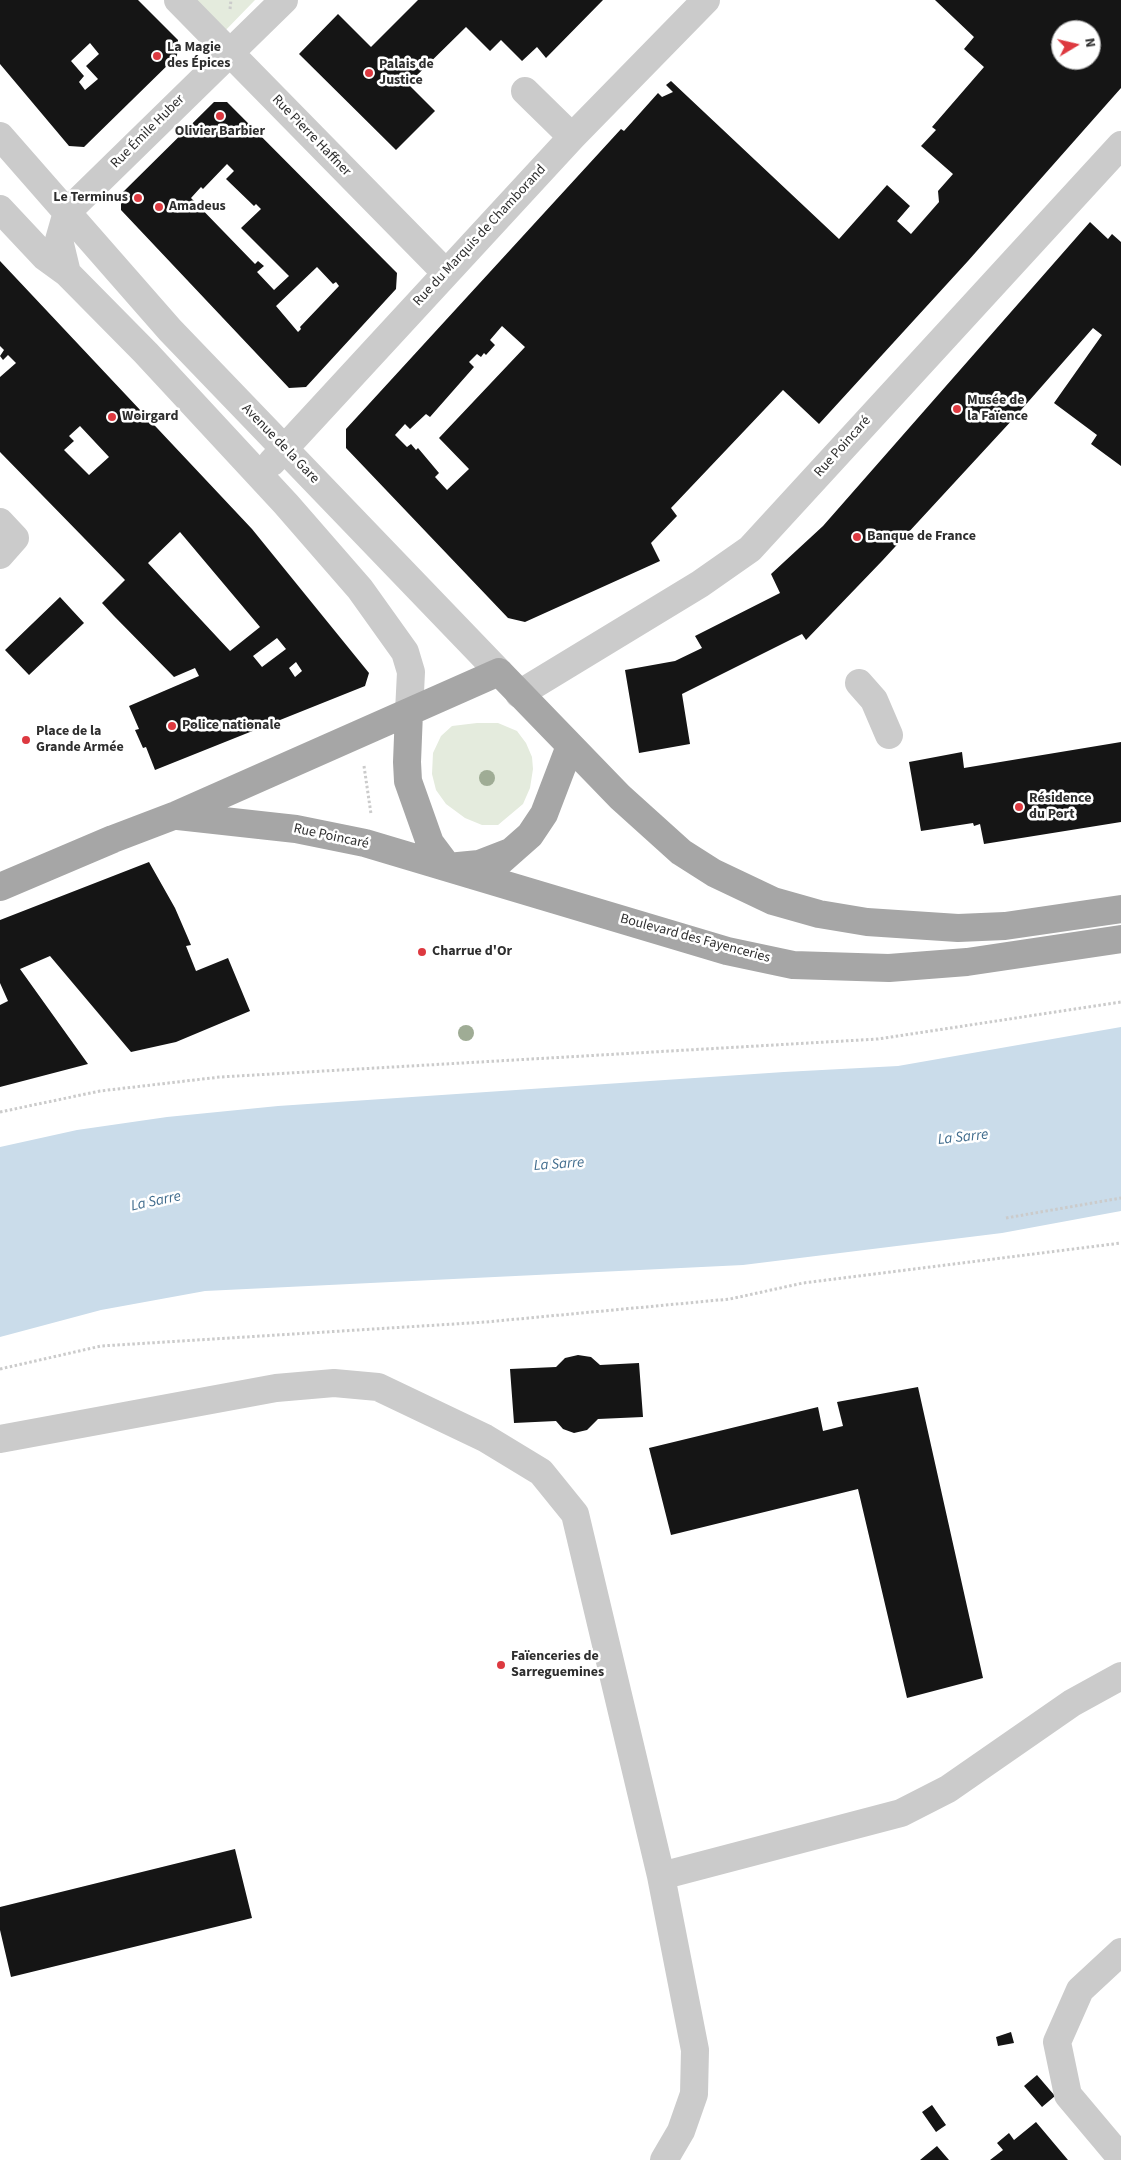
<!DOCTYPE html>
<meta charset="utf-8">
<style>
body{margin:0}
#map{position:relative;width:1121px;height:2160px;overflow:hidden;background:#fff;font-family:"Source Sans 3",sans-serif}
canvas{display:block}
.north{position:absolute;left:1051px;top:20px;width:50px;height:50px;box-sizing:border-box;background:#fff;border:1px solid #ababab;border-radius:50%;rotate:81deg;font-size:14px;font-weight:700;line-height:20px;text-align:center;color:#2e2e2e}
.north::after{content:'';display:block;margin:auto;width:18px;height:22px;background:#dd3940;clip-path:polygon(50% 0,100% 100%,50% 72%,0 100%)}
</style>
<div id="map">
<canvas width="1121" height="2160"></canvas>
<div class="north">N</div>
</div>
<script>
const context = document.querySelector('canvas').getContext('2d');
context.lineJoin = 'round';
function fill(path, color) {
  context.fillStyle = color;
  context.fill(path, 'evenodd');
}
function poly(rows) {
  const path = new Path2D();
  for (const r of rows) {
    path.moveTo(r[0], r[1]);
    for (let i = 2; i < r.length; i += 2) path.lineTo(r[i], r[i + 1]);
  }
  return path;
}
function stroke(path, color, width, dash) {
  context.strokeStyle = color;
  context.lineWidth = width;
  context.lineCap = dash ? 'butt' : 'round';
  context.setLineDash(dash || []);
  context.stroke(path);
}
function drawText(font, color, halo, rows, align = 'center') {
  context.font = font + ' "Source Sans 3",sans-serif';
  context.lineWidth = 5;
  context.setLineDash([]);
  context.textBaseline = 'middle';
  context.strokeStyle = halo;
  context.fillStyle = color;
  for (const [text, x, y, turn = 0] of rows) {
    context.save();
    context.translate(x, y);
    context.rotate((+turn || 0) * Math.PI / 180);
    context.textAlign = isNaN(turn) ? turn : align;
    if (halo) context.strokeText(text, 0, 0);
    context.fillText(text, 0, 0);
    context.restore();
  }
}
fill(poly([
 [189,0,255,0,220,36],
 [477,723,498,723,517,731,526,743,532,757,533,769,530,788,523,804,498,825,482,825,465,818,446,804,436,790,432,774,433,753,441,736,452,726]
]), '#e4ebdd');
fill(poly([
 [1121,1027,1121,1211,1002,1233,743,1265,205,1291,101,1310,0,1337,0,1147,77,1130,167,1117,278,1106,784,1072,898,1066]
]), '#cadcea');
fill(poly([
 [0,0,138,0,178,40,177,56,84,147,69,146,0,64],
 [90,43,99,54,86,66,98,79,85,90,79,82,84,76,71,61],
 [418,0,603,0,546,58,537,47,522,61,501,40,490,51,466,27,408,84,435,111,396,150,299,54,338,14,371,47],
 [935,0,1121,0,1121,88,968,261,819,424,783,390,671,508,677,516,651,543,660,561,525,622,508,618,346,448,346,429,621,129,624,131,658,93,662,97,673,92,666,85,671,81,839,239,887,185,910,206,897,221,911,234,939,202,938,191,953,174,921,146,936,130,932,127,984,67,964,49,974,37],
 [1061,30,1091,30,1091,60,1061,60],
 [502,326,525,347,439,438,469,469,447,490,435,477,439,473,418,448,416,450,411,444,407,447,395,435,405,424,410,429,426,414,430,417,474,367,469,362,477,354,481,357,484,353,486,355,495,345,490,340],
 [214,102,227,102,397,273,396,289,306,387,289,388,121,210,121,194],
 [227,164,234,171,226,179,254,206,256,204,261,209,241,228,289,276,274,290,257,272,264,266,258,261,255,264,191,198,201,187,203,189],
 [317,267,333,284,336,282,339,286,300,327,301,329,298,332,276,306],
 [1090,222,1108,239,1112,234,1121,242,1121,466,1091,444,1097,435,1054,403,1102,335,1093,328,1014,418,882,561,806,640,802,634,682,694,690,744,639,753,625,670,675,661,702,648,695,636,780,593,771,574,823,526],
 [0,261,252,529,369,673,365,686,155,770,146,747,143,748,135,730,139,729,129,706,199,676,195,668,174,677,114,616,102,603,125,580,0,452,0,377,16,363,8,355,3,360,0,356,4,350,0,346],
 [80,426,109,457,89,475,64,450,74,441,69,436],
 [180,532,260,627,230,651,148,563],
 [277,638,286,649,262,667,253,656],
 [296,662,302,671,295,677,289,668],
 [60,597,84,623,29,675,5,650],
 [1121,742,1121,822,984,844,980,824,974,826,973,823,921,831,909,762,962,752,964,768],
 [149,862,175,908,191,945,186,946,196,971,228,958,250,1011,176,1042,131,1052,50,956,20,969,88,1064,0,1087,0,1005,8,1001,0,983,0,920],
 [578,1355,591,1357,600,1365,639,1363,643,1417,598,1419,587,1430,574,1433,563,1429,556,1421,514,1423,510,1369,556,1367,565,1358],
 [918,1387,983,1678,907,1698,858,1489,671,1535,649,1448,818,1407,823,1431,843,1426,837,1402],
 [235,1849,252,1918,11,1977,0,1930,0,1907],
 [1011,2032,1014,2043,998,2046,996,2037],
 [1037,2075,1055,2096,1042,2107,1024,2086],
 [932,2105,946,2125,936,2132,922,2112],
 [1036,2122,1068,2160,990,2160,1003,2150,997,2143,1009,2133,1014,2140],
 [937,2146,949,2160,920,2160,926,2155]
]), '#151515');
stroke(poly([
 [230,9,231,0],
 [364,766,371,814],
 [0,1112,100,1091,220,1077,878,1039,1121,1002],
 [1006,1218,1121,1198],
 [0,1369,101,1346,486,1322,730,1299,803,1283,1121,1243]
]), '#cbcbcb', 3, [2.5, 2.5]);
stroke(poly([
 [178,0,445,272],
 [525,91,572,137],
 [0,136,170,330,499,672],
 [0,209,45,257,67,273,146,353,286,504,360,589,405,652,411,672,409,712],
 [67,273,59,240,67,212,284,0],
 [272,462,572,137,706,0],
 [0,522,15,538,0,555],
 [859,683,874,700,889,735],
 [519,694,700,584,750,549,1121,145],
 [0,1439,276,1388,334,1383,378,1387,485,1438,541,1472,575,1514,661,1876,695,2050,694,2094,681,2131,664,2160],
 [661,1876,901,1813,948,1789,1072,1703,1121,1676],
 [1121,1952,1080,1990,1057,2042,1068,2095,1121,2158]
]), '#cbcbcb', 28);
stroke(poly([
 [409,712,407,762,408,781,430,843,448,867,479,864,510,852],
 [178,816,296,829,365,843,727,951,793,965,889,968,967,962,1121,939],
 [496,865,530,835,544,814,570,746],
 [0,887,113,839,176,815,499,672,620,797,681,852,714,873,773,901,819,914,867,922,958,928,1005,926,1121,909]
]), '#a6a6a6', 28);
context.fillStyle = '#9fac95';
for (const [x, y] of [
 [487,778],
 [466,1033]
]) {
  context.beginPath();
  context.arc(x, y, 8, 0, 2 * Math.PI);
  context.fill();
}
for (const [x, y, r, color] of [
 [157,56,5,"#dd3940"],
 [369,73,5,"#dd3940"],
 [220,116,5,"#dd3940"],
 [138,198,5,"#dd3940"],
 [159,207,5,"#dd3940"],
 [957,409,5,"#dd3940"],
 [112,417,5,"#dd3940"],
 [857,537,5,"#dd3940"],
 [172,726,5,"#dd3940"],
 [26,740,5,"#dd3940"],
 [1019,807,5,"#dd3940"],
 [422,952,5,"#dd3940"],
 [501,1665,5,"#dd3940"]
]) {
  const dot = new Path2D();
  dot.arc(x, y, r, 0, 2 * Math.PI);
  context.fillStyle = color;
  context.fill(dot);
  stroke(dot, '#fff', 2);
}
drawText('bold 14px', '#2e2e2e', '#fff', [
 ["La Magie",167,48],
 ["des Épices",167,64],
 ["Palais de",379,65],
 ["Justice",379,81],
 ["Olivier Barbier",220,132,"center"],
 ["Le Terminus",128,198,"right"],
 ["Amadeus",169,207],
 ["Musée de",967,401],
 ["la Faïence",967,417],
 ["Woirgard",122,417],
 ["Banque de France",867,537],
 ["Police nationale",182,726],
 ["Place de la",36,732],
 ["Grande Armée",36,748],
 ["Résidence",1029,799],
 ["du Port",1029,815],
 ["Charrue d'Or",432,952],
 ["Faïenceries de",511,1657],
 ["Sarreguemines",511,1673]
], 'left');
drawText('14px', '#2e2e2e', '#fff', [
 ["Rue Émile Huber",148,132,-45],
 ["Rue Pierre Haffner",311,136,46],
 ["Rue du Marquis de Chamborand",480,236,-47],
 ["Avenue de la Gare",280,444,46],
 ["Rue Poincaré",843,447,-48],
 ["Rue Poincaré",331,837,12],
 ["Boulevard des Fayenceries",695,939,15]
]);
drawText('italic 15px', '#406c8d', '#fff', [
 ["La Sarre",963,1138,-6],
 ["La Sarre",559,1165,-4],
 ["La Sarre",156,1202,-12]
]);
</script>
